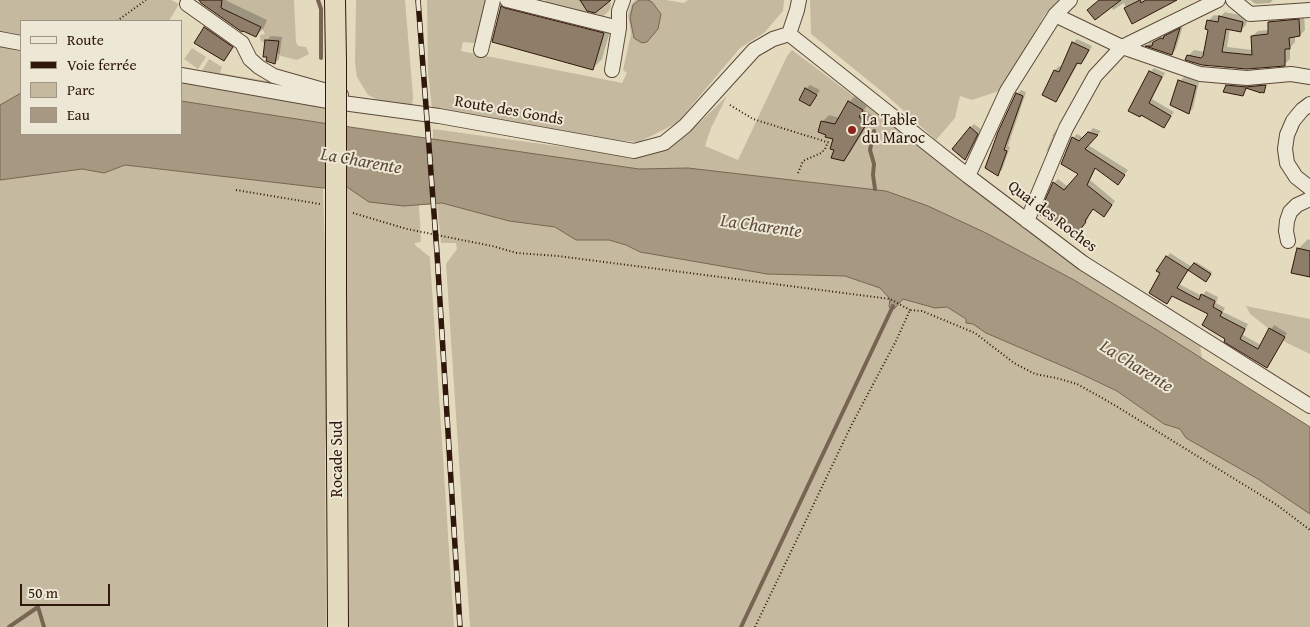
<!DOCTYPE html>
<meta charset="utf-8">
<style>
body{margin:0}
#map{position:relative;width:1310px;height:627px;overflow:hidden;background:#e4dbbe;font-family:"Gentium Book Plus",serif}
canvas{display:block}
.legend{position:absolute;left:20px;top:20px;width:162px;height:115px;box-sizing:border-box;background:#ede8d5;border:1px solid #a19484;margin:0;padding:6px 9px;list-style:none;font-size:15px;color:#30170b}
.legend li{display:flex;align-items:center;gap:10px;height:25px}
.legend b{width:25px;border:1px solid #a19484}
.scale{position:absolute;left:20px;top:584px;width:90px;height:22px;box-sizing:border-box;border:2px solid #30170b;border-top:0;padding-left:6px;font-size:15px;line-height:18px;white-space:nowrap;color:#30170b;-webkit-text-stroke:4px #ede8d5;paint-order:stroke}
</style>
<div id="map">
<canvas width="1310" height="627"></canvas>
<ul class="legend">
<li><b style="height:6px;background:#ede8d5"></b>Route</li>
<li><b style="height:6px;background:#30170b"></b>Voie ferrée</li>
<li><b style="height:14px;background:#c5baa0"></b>Parc</li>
<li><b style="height:14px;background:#a79881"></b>Eau</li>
</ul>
<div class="scale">50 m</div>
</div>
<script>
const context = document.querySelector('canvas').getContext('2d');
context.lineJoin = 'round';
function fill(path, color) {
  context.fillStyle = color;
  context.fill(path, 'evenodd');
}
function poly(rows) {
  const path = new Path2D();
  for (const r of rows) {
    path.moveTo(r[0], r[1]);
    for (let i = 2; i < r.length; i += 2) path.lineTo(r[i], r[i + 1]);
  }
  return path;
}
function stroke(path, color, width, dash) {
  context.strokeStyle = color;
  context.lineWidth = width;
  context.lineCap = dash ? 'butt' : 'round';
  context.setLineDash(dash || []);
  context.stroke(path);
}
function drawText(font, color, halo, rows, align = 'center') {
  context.font = font + ' "Gentium Book Plus",serif';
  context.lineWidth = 4;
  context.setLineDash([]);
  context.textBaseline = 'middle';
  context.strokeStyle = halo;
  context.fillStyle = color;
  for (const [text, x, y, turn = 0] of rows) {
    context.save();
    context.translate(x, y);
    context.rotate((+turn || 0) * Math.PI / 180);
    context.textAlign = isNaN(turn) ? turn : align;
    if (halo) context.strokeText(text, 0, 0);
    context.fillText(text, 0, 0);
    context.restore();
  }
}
fill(poly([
 [0,0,171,0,179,4,169,21,21,21,21,93,0,105],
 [222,0,294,0,296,42,298,46,306,47,309,54,297,60,281,56,260,40,260,35,265,34,261,27,221,8],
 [356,0,405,0,413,97,412,106,386,104,368,95,357,77,355,63],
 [427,0,490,0,478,40,474,43,463,42,461,51,622,83,627,73,623,70,631,34,628,14,632,3,635,0,666,0,684,3,688,0,784,0,783,11,764,33,740,48,677,123,639,142,610,140,432,109,428,72],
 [545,0,610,0,611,6,609,11,601,18,548,5],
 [810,0,1059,0,1045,14,1002,90,972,100,960,96,955,118,936,140,885,94,811,34],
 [192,48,206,57,198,69,184,59],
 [792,50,960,176,990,202,1200,345,1202,359,1074,280,986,233,928,206,886,191,688,168,639,169,433,140,433,129,615,154,669,146,699,123,727,96,711,128,705,146,738,160,787,56],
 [209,59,222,67,220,73,273,82,272,85,201,72],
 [181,75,328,101,329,124,181,101],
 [125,165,323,188,329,373,325,449,326,627,0,627,0,180,82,169,104,173],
 [346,187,404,206,419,205,421,242,415,243,415,245,430,257,454,627,349,627],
 [442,203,509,221,555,227,576,240,609,240,626,245,640,252,767,274,845,276,880,288,890,299,889,307,894,309,903,299,935,308,947,307,986,333,1079,373,1117,391,1164,424,1180,429,1186,438,1258,479,1310,514,1310,627,470,627,446,264,457,249,456,243,441,243,437,204],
 [1246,306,1310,319,1310,354,1287,343,1250,314]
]), '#c5baa0');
const water = poly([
 [639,0,648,0,652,2,661,14,658,29,647,42,642,43,634,38,630,18,633,5,639,0],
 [21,93,21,134,181,134,181,101,329,124,639,169,688,168,886,191,928,206,986,233,1074,280,1157,330,1310,427,1310,514,1258,479,1186,438,1180,429,1164,424,1117,391,1079,373,986,333,973,324,966,323,966,319,947,307,935,308,903,299,894,309,889,307,890,299,880,288,845,276,767,274,640,252,626,245,609,240,576,240,555,227,509,221,442,203,404,206,369,202,347,187,323,188,125,165,104,173,82,169,0,180,0,105,21,93]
]);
fill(water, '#a79881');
stroke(water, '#776452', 1);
fill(poly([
 [201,0,227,0,227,1,267,20,263,29,256,36],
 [508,0,612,24,602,59,593,68,502,6],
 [1100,0,1174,0,1133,22,1124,3,1113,10,1111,6],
 [1250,0,1273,0,1270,3,1256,4],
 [1225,12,1248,17,1246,25,1241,30,1230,28,1227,47,1253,50,1252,36,1258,31,1269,30,1269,22,1274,17,1304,15,1305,30,1300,35,1295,36,1295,42,1290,48,1290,59,1284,65,1247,68,1188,56,1194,50,1205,52,1209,29,1207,28,1209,20,1214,15,1221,16],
 [212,21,239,40,224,59,196,42,205,28],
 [1183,26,1176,49,1172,54,1147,45,1150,42,1154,42,1159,38],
 [271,36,282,37,279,59,275,63,267,40],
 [1077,39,1092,46,1085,59,1081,63,1079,62,1060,96,1056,100,1044,95,1055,70,1059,66,1062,67,1073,43],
 [1154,68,1165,73,1152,99,1174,112,1167,122,1142,114,1150,72],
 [1184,77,1199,82,1193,108,1189,113,1180,81],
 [1231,82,1266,82,1263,91,1248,87,1243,94,1227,86],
 [810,85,820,90,810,105,806,89],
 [1021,90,1026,92,1008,146,1010,147,1002,170,997,174,1017,94],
 [856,95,869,103,864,110,873,116,850,153,843,160,836,149,834,139,822,122,829,115,840,118,849,102],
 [974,124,981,129,969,154,965,158,970,128],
 [1057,128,1049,149,1046,152,1053,136,1052,136],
 [1093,128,1101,131,1088,145,1128,170,1118,183,1096,168,1090,180,1115,201,1108,211,1093,208,1087,216,1089,218,1076,233,1051,217,1041,214,1054,183,1058,179,1068,187,1080,174,1073,138,1077,134,1084,138],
 [1308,239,1310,240,1310,276,1293,272,1299,248],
 [1170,253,1192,267,1196,262,1212,272,1206,280,1189,269,1179,284,1202,296,1206,291,1218,297,1216,303,1225,308,1223,312,1248,324,1243,335,1261,345,1274,325,1287,333,1267,367,1227,339,1210,314,1173,295,1167,303,1162,273,1167,257]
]), '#0003');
stroke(poly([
 [318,0,321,9,321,58],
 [874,131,870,150,874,164,873,175,875,189],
 [9,627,38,607,44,627],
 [741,627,893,306]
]), '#776452', 4);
const building = poly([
 [199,0,222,0,221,8,261,27,256,37,243,31,242,32,201,3,199,0],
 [580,0,611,0,595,13,587,11,580,0],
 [1099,0,1121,0,1095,20,1087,10,1099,0],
 [1140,0,1141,3,1146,0,1177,0,1132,24,1124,8,1140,0],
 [501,6,505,8,604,33,593,70,492,42,501,6],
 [1219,16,1243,22,1241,32,1226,29,1222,52,1252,55,1251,36,1268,34,1268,22,1299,19,1300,36,1289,38,1290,49,1285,49,1285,66,1247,69,1202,65,1185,60,1187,55,1201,58,1203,56,1208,30,1205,29,1207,20,1218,22,1219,16],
 [204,27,233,47,224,61,194,43,204,27],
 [1180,28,1172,55,1145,46,1152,46,1153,42,1161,38,1163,39,1164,36,1180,28],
 [265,40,279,41,275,64,266,61,267,57,263,57,265,40],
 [1072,42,1089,50,1081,64,1077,63,1056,102,1042,95,1054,70,1059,72,1072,42],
 [1149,71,1162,77,1149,103,1171,116,1164,128,1141,115,1140,117,1128,111,1149,71],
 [1178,80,1196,86,1189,114,1170,105,1178,80],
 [1226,85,1246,87,1266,85,1264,93,1261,92,1261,93,1246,88,1243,96,1223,92,1226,85],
 [805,88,817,95,810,106,799,100,805,88],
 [1016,93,1023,96,1004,150,1007,151,998,176,985,168,998,132,1016,93],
 [848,101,863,110,859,117,867,123,844,161,831,158,834,150,830,149,833,139,825,137,826,135,818,132,821,121,835,124,848,101],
 [970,127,978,134,965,160,952,149,970,127],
 [1088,132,1098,135,1085,149,1125,175,1118,185,1095,168,1087,185,1112,205,1104,217,1093,209,1085,221,1086,222,1073,239,1051,218,1049,221,1039,214,1053,182,1064,190,1078,174,1061,164,1072,137,1079,141,1088,132],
 [1297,248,1310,251,1310,277,1291,273,1297,248],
 [1166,256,1188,270,1177,288,1199,300,1201,294,1215,301,1213,307,1222,312,1220,316,1245,329,1240,339,1258,349,1269,328,1285,337,1267,368,1224,342,1225,339,1202,325,1208,314,1172,296,1167,304,1149,293,1160,273,1156,271,1166,256],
 [1194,263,1211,274,1206,282,1188,270,1194,263]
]);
fill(building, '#8e7d68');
stroke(building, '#30170b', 1);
const minor = poly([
 [507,0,619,28],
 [1233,0,1250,14,1310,10],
 [187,4,242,43,250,59,259,67,274,76,341,95],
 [1055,15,1122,47,1200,74,1247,78,1291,74,1310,77],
 [789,34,968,176,1083,263,1310,406],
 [789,34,797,10,799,0],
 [0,39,21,43],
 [481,50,493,0],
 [612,70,619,28,619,11,623,0],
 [181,75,328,101,439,116,634,151,664,143,685,126,754,50,773,39,789,34],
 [1310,104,1302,110,1293,121,1287,135,1285,149,1287,163,1296,177,1310,188],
 [968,176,1007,91,1055,15,1070,0],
 [1027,221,1066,128,1095,76,1122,47,1218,0],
 [1288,241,1286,231,1287,221,1290,212,1297,205,1310,199]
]);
const highway = poly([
 [335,0,336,61],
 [336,290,338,627]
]);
stroke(minor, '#5d4838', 16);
stroke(highway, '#30170b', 22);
stroke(poly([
 [117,21,146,0],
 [730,105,753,119,830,143],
 [798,173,803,161,821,153,825,149,828,142],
 [236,190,320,204],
 [353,213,407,229,492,246,517,253,558,256,890,299,910,310],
 [755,627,852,424,896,341,910,310,922,311,975,333,1014,363,1035,374,1056,378,1077,384,1111,403,1277,505,1310,530]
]), '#30170b', 2, [1, 2.5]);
stroke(minor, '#ede8d5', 14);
stroke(highway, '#e4dbbe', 20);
const rail = poly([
 [418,0,437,253,460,627]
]);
stroke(rail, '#30170b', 5.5);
stroke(rail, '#ede8d5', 4, [11]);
const highwayBridge = poly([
 [336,61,336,290]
]);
stroke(highwayBridge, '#30170b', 22, []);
stroke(highwayBridge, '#e4dbbe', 20);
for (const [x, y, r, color] of [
 [852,130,5,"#8f2418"]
]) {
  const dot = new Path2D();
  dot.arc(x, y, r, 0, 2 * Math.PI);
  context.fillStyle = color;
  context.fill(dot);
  stroke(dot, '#ede8d5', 2);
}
drawText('16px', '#30170b', '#ede8d5', [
 ["Route des Gonds",509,111,10],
 ["Quai des Roches",1052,217,37],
 ["Rocade Sud",338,459,-90]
]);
drawText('16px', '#30170b', '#ede8d5', [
 ["La Table",862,121],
 ["du Maroc",862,139]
], 'left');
drawText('italic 18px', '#604b3a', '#ede8d5', [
 ["La Charente",361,162,10],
 ["La Charente",761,227,8],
 ["La Charente",1136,367,32]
]);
</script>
